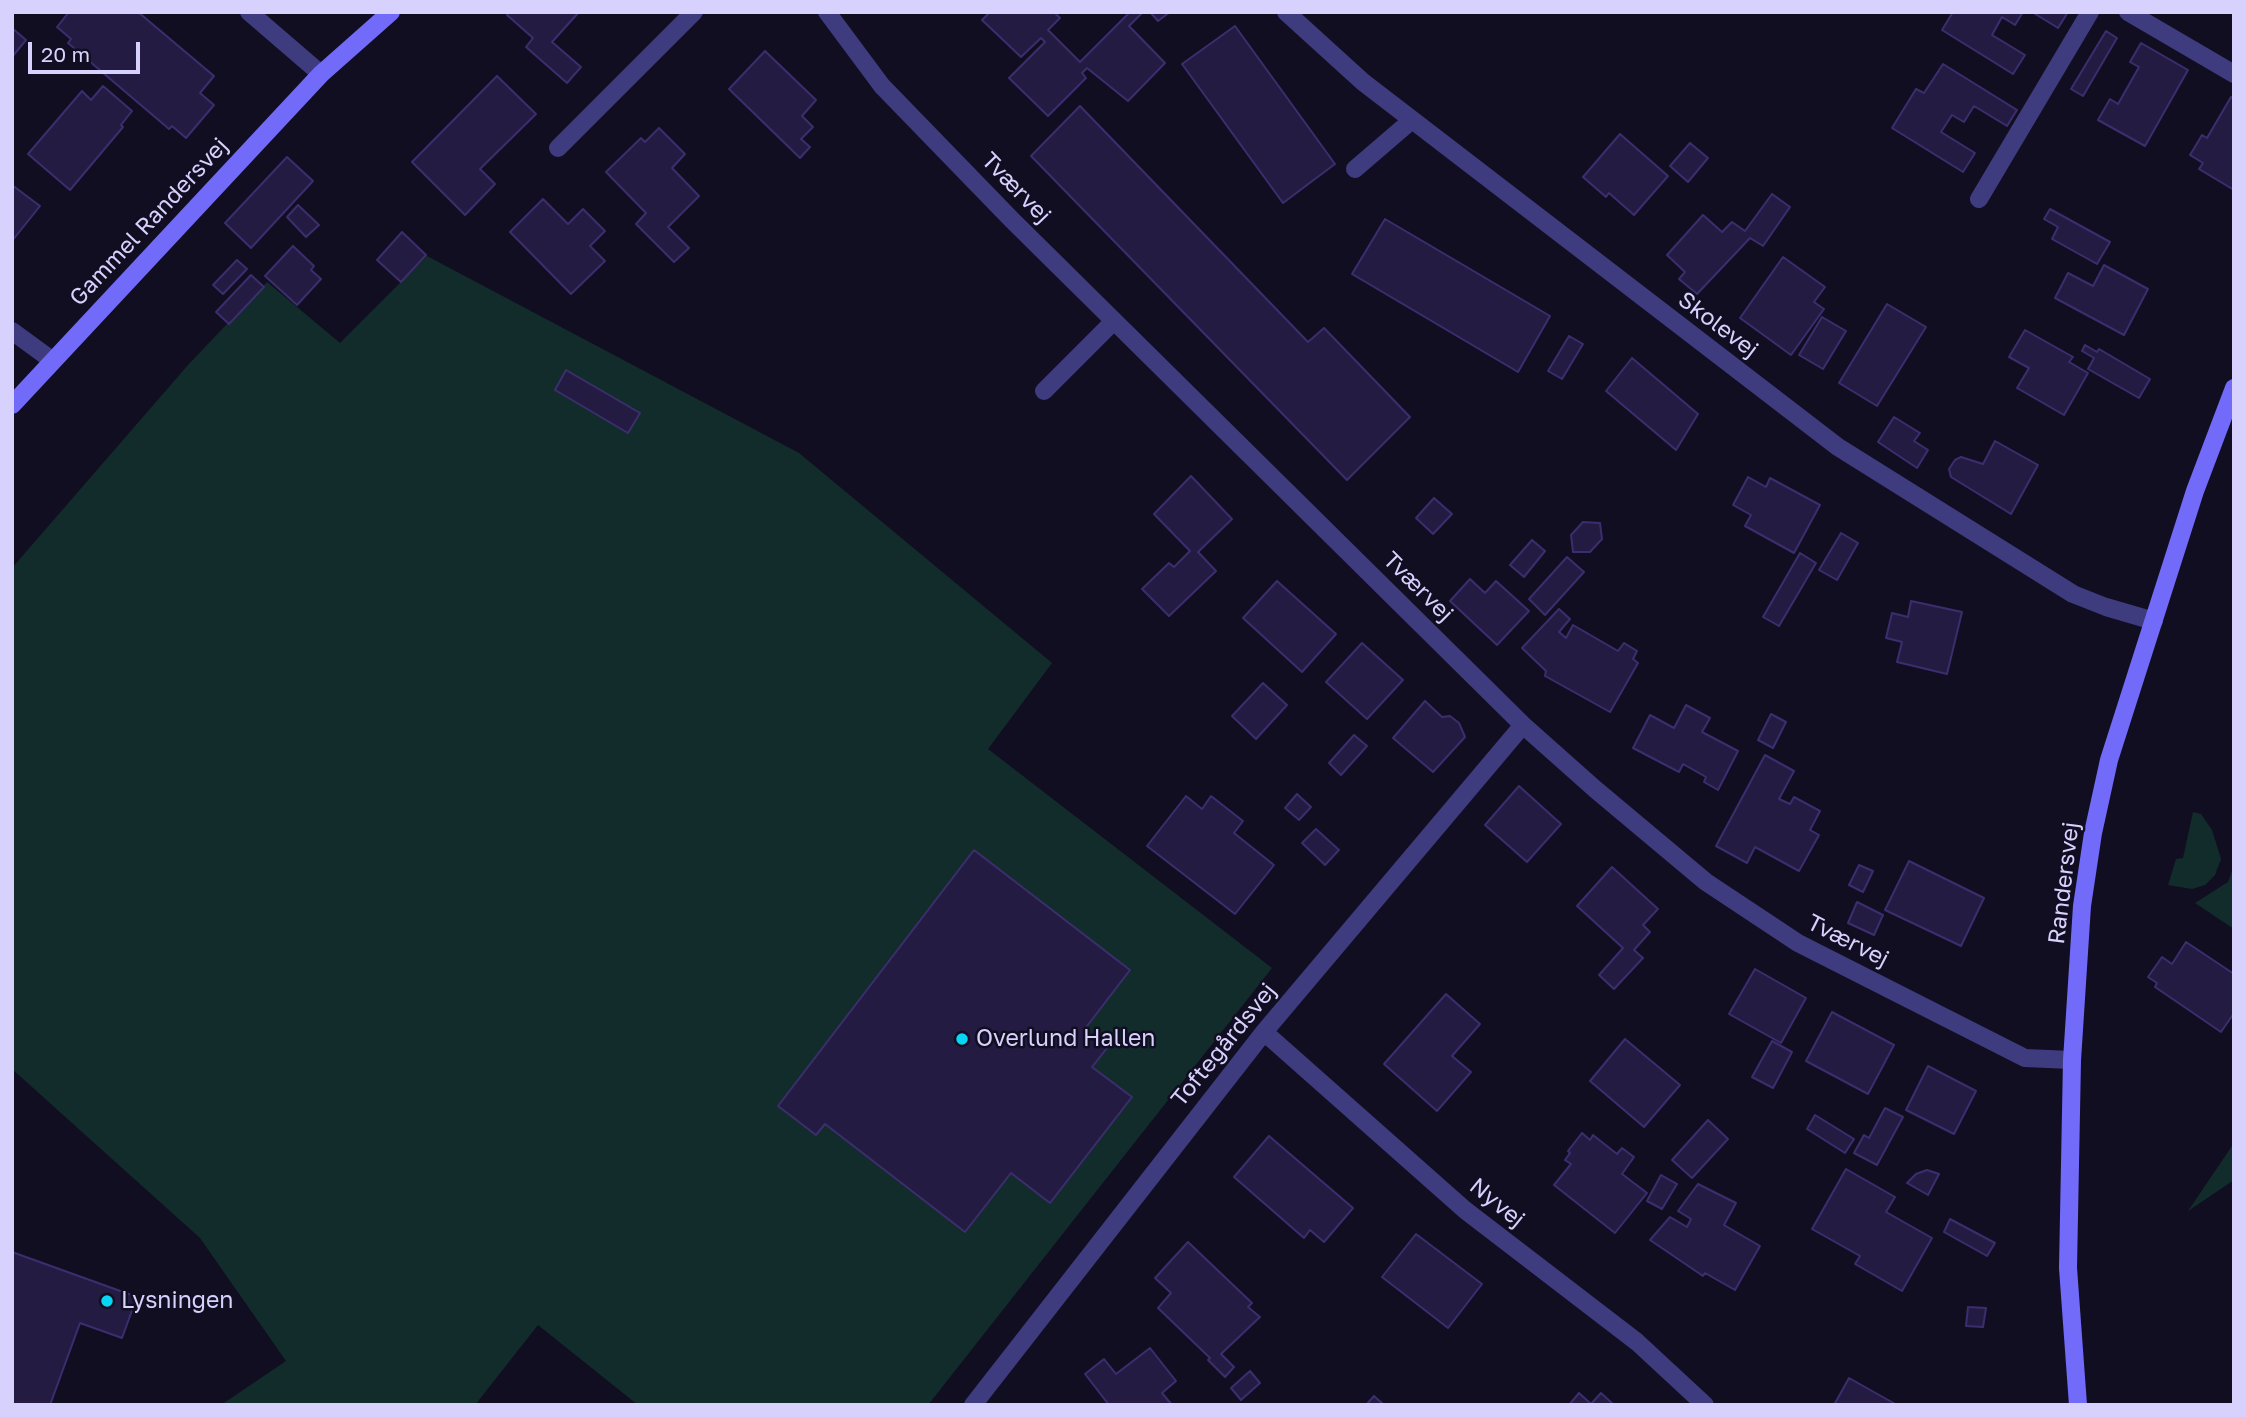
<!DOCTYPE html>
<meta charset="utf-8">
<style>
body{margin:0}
#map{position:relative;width:2246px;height:1417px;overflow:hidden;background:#120e22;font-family:"Golos Text",sans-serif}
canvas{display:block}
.frame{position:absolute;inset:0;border:14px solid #d7d1fe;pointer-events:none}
.scale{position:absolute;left:28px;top:42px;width:112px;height:32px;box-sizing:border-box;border:4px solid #d7d1fe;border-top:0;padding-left:9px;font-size:21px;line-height:24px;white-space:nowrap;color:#d7d1fe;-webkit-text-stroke:5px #120e22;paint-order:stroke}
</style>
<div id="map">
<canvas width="2246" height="1417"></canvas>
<div class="frame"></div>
<div class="scale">20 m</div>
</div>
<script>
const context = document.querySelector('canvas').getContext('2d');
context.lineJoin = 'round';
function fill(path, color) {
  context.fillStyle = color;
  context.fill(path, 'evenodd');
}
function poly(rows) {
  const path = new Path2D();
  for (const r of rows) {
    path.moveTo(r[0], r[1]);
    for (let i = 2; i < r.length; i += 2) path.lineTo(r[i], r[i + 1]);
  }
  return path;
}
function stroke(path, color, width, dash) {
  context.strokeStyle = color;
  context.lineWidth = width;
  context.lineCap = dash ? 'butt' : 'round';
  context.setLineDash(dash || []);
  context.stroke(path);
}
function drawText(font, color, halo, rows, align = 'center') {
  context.font = font + ' "Golos Text",sans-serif';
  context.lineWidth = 5;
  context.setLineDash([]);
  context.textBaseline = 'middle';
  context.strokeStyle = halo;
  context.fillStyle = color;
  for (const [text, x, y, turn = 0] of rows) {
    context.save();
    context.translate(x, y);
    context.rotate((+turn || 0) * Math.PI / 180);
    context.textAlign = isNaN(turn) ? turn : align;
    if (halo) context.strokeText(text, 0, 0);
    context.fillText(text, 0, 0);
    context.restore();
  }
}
fill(poly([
 [427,256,799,453,1052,663,988,749,1272,968,928,1405,638,1405,538,1325,475,1405,221,1405,286,1361,200,1238,12,1069,12,568,188,365,267,282,340,343],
 [2193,812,2201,814,2212,830,2221,859,2215,875,2205,885,2192,889,2168,885,2176,859,2183,858],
 [2234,866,2234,929,2195,903,2228,882],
 [2234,1143,2234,1180,2188,1211]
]), '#122c2b');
const building = poly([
 [69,12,138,12,214,76,200,93,214,105,186,138,172,126,169,129,68,43,71,39,57,27,69,12],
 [509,12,579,12,552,42,581,67,567,83,526,47,533,38,507,15,509,12],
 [990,12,1054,12,1060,18,1048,30,1080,62,1130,12,1143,12,1129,26,1165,63,1128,101,1087,68,1082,73,1086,78,1048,116,1009,78,1045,42,1041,38,1021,57,982,20,990,12],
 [1150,12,1170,12,1158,21,1150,12],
 [1953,12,2023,12,2015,25,2002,17,1992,35,2025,55,2013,74,1942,30,1953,12],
 [2032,12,2068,12,2058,28,2032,12],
 [1235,26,1335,164,1283,203,1182,64,1235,26],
 [12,28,26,40,12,57,12,28],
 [2106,31,2117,38,2083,96,2071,89,2106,31],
 [2141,43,2188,70,2145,146,2098,120,2110,99,2118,104,2139,67,2130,62,2141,43],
 [765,51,816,100,802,116,813,127,801,139,810,147,800,158,729,89,765,51],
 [1943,64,2017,110,2007,126,1974,106,1964,122,1952,115,1941,132,1975,153,1963,172,1892,128,1916,89,1924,93,1943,64],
 [497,76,536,114,480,169,495,184,465,215,412,162,497,76],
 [103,86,132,111,121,125,123,127,70,190,28,154,82,91,91,100,103,86],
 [2231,97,2234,99,2234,190,2199,169,2203,163,2190,155,2202,135,2207,138,2231,97],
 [1080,106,1308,342,1324,328,1410,417,1347,480,1031,156,1080,106],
 [659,128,685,154,672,168,699,196,668,227,689,248,674,262,636,224,646,213,606,172,641,138,645,142,659,128],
 [1620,134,1668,176,1634,215,1609,193,1606,197,1583,177,1620,134],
 [1690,143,1708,158,1688,182,1670,166,1690,143],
 [287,157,313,181,251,248,225,223,287,157],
 [12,185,40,206,12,241,12,185],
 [1772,194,1790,207,1763,246,1750,238,1697,294,1679,279,1685,272,1667,255,1703,215,1722,232,1732,222,1745,231,1772,194],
 [543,199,568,224,583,209,605,231,590,246,605,261,571,294,510,232,543,199],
 [298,205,319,225,306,237,287,217,298,205],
 [2050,209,2110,242,2097,264,2052,239,2058,227,2044,219,2050,209],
 [1385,219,1550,316,1518,372,1352,274,1385,219],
 [402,232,426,255,401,282,377,260,402,232],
 [293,246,314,266,311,270,321,279,297,305,265,276,293,246],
 [1783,257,1825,287,1814,302,1824,309,1791,355,1740,318,1783,257],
 [237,260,247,269,223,294,213,285,237,260],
 [2104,265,2148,289,2124,335,2055,298,2068,273,2093,286,2104,265],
 [251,275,264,287,229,324,216,312,251,275],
 [1887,304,1926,327,1877,406,1839,383,1887,304],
 [1822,317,1846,331,1823,369,1799,355,1822,317],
 [2025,330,2073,357,2069,362,2088,373,2064,415,2017,388,2029,368,2009,357,2025,330],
 [1569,336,1583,344,1562,379,1548,371,1569,336],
 [2085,345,2097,352,2099,349,2150,379,2139,398,2088,369,2094,358,2082,351,2085,345],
 [1632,358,1698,414,1676,450,1606,391,1632,358],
 [566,370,640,413,628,433,555,390,566,370],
 [1894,417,1920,433,1914,441,1928,450,1917,468,1878,442,1894,417],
 [1995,441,2038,465,2011,514,1951,477,1949,469,1955,460,1961,457,1983,464,1995,441],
 [1191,476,1232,519,1198,552,1216,571,1169,616,1142,589,1169,563,1174,567,1190,551,1154,514,1191,476],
 [1748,477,1766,487,1770,478,1820,505,1794,553,1745,526,1751,515,1733,505,1748,477],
 [1434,498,1452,514,1433,534,1416,518,1434,498],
 [1583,522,1600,523,1602,539,1590,552,1573,552,1571,535,1583,522],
 [1841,533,1858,543,1837,580,1819,570,1841,533],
 [1532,540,1545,551,1524,577,1510,565,1532,540],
 [1800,553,1816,563,1779,626,1763,617,1800,553],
 [1567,557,1584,572,1545,615,1529,599,1567,557],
 [1470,579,1485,593,1496,581,1529,611,1497,645,1450,601,1470,579],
 [1277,581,1336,634,1302,672,1243,618,1277,581],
 [1911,601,1962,612,1947,674,1897,662,1902,642,1886,638,1892,613,1908,617,1911,601],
 [1559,609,1570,619,1559,632,1566,638,1573,625,1618,651,1624,643,1637,651,1633,659,1638,663,1610,712,1545,676,1546,671,1522,648,1559,609],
 [1362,643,1403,680,1367,719,1326,682,1362,643],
 [1263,683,1287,705,1256,739,1232,716,1263,683],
 [1425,701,1442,717,1450,716,1459,723,1465,737,1433,772,1393,738,1425,701],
 [1686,705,1710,718,1702,732,1738,751,1718,790,1704,782,1706,777,1683,764,1679,772,1633,748,1650,715,1674,728,1686,705],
 [1771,714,1786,722,1773,748,1758,740,1771,714],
 [1354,735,1367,746,1341,775,1329,763,1354,735],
 [1765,755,1794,771,1779,799,1790,804,1794,797,1820,811,1810,830,1819,835,1799,871,1755,847,1747,863,1716,846,1765,755],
 [1519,786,1561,824,1527,862,1485,825,1519,786],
 [1297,794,1311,807,1299,820,1285,808,1297,794],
 [1186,796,1202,809,1211,796,1243,821,1234,833,1274,865,1235,914,1147,846,1186,796],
 [1316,829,1339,850,1325,865,1302,843,1316,829],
 [974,850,1130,970,1084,1030,1107,1048,1092,1067,1132,1097,1050,1203,1011,1173,965,1232,825,1124,816,1135,778,1106,974,850],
 [1909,861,1984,898,1961,946,1885,910,1909,861],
 [1859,865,1873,871,1863,892,1849,885,1859,865],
 [1612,867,1658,909,1643,925,1650,932,1634,950,1643,958,1614,989,1599,975,1623,948,1577,906,1612,867],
 [1857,902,1883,915,1874,935,1848,923,1857,902],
 [2186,942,2234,974,2234,1013,2221,1032,2155,987,2157,983,2148,977,2162,957,2172,964,2186,942],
 [1755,969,1806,998,1781,1043,1729,1014,1755,969],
 [1446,994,1480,1024,1452,1056,1471,1072,1437,1111,1384,1064,1446,994],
 [1832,1012,1894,1045,1868,1094,1806,1061,1832,1012],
 [1625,1039,1680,1085,1644,1127,1590,1081,1625,1039],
 [1772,1041,1792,1052,1773,1088,1752,1077,1772,1041],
 [1928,1066,1976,1091,1954,1134,1906,1110,1928,1066],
 [1885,1108,1903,1117,1877,1165,1854,1153,1864,1135,1869,1138,1885,1108],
 [1815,1115,1854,1139,1845,1153,1807,1129,1815,1115],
 [1708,1120,1728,1139,1692,1178,1672,1160,1708,1120],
 [1582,1133,1590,1140,1593,1135,1617,1154,1622,1148,1634,1157,1622,1174,1647,1193,1615,1233,1554,1185,1571,1164,1565,1160,1570,1153,1568,1151,1582,1133],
 [1269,1136,1353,1208,1324,1242,1310,1230,1304,1238,1234,1177,1269,1136],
 [1846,1169,1895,1197,1886,1212,1932,1238,1902,1291,1855,1264,1860,1256,1812,1229,1846,1169],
 [1927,1170,1939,1174,1928,1195,1907,1183,1916,1174,1927,1170],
 [1661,1175,1677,1184,1662,1209,1647,1201,1661,1175],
 [1698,1184,1736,1203,1724,1225,1760,1246,1735,1290,1705,1273,1703,1276,1650,1240,1670,1217,1687,1227,1691,1219,1678,1211,1698,1184],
 [1950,1219,1995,1243,1987,1256,1944,1232,1950,1219],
 [1416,1234,1482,1284,1448,1328,1382,1277,1416,1234],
 [1188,1242,1252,1303,1248,1307,1260,1317,1221,1354,1234,1367,1225,1377,1208,1360,1210,1358,1158,1308,1171,1293,1155,1278,1188,1242],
 [12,1252,137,1297,122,1338,80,1323,50,1405,12,1405,12,1252],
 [1968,1307,1986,1308,1983,1327,1966,1326,1968,1307],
 [1150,1348,1176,1381,1162,1393,1172,1405,1109,1405,1085,1374,1104,1359,1116,1374,1150,1348],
 [1250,1371,1260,1383,1241,1400,1231,1388,1250,1371],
 [1849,1378,1897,1405,1834,1405,1849,1378],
 [1579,1393,1591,1404,1601,1393,1614,1405,1569,1405,1579,1393],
 [1374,1396,1384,1405,1366,1405,1374,1396]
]);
fill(building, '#241b42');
stroke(building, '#3c2e6e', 2);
stroke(poly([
 [1355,169,1412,120],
 [1044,391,1114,321]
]), '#3f3b7f', 18);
stroke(poly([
 [249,12,321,74],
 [827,12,882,86,1012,220,1523,725,1595,789,1706,882,1798,943,2025,1058,2072,1060],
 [1286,12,1363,82,1838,447,2073,594,2106,607,2154,621],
 [2128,12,2234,74],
 [558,148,694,12],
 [1979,199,2090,12],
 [12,331,53,361],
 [1264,1032,1465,1210,1637,1342,1705,1405],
 [973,1405,1264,1032,1523,725]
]), '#3f3b7f', 18);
stroke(poly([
 [12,405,321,74,391,12],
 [2078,1405,2068,1268,2072,1060,2082,906,2093,833,2109,760,2195,491,2234,388]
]), '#726bfa', 18);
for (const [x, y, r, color] of [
 [962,1039,7,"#08d5f3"],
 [107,1301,7,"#08d5f3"]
]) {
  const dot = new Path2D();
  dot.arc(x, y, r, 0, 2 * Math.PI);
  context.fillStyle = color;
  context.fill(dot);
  stroke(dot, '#120e22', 2.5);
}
drawText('23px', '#d7d1fe', '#120e22', [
 ["Tværvej",1016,188,46],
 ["Gammel Randersvej",149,222,-47],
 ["Skolevej",1718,325,37],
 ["Tværvej",1418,587,45],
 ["Randersvej",2064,883,-83],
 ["Tværvej",1848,941,27],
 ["Toftegårdsvej",1224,1045,-51],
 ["Nyvej",1497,1203,39]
]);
drawText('23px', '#d7d1fe', '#120e22', [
 ["Overlund Hallen",976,1039],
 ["Lysningen",121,1301]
], 'left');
</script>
